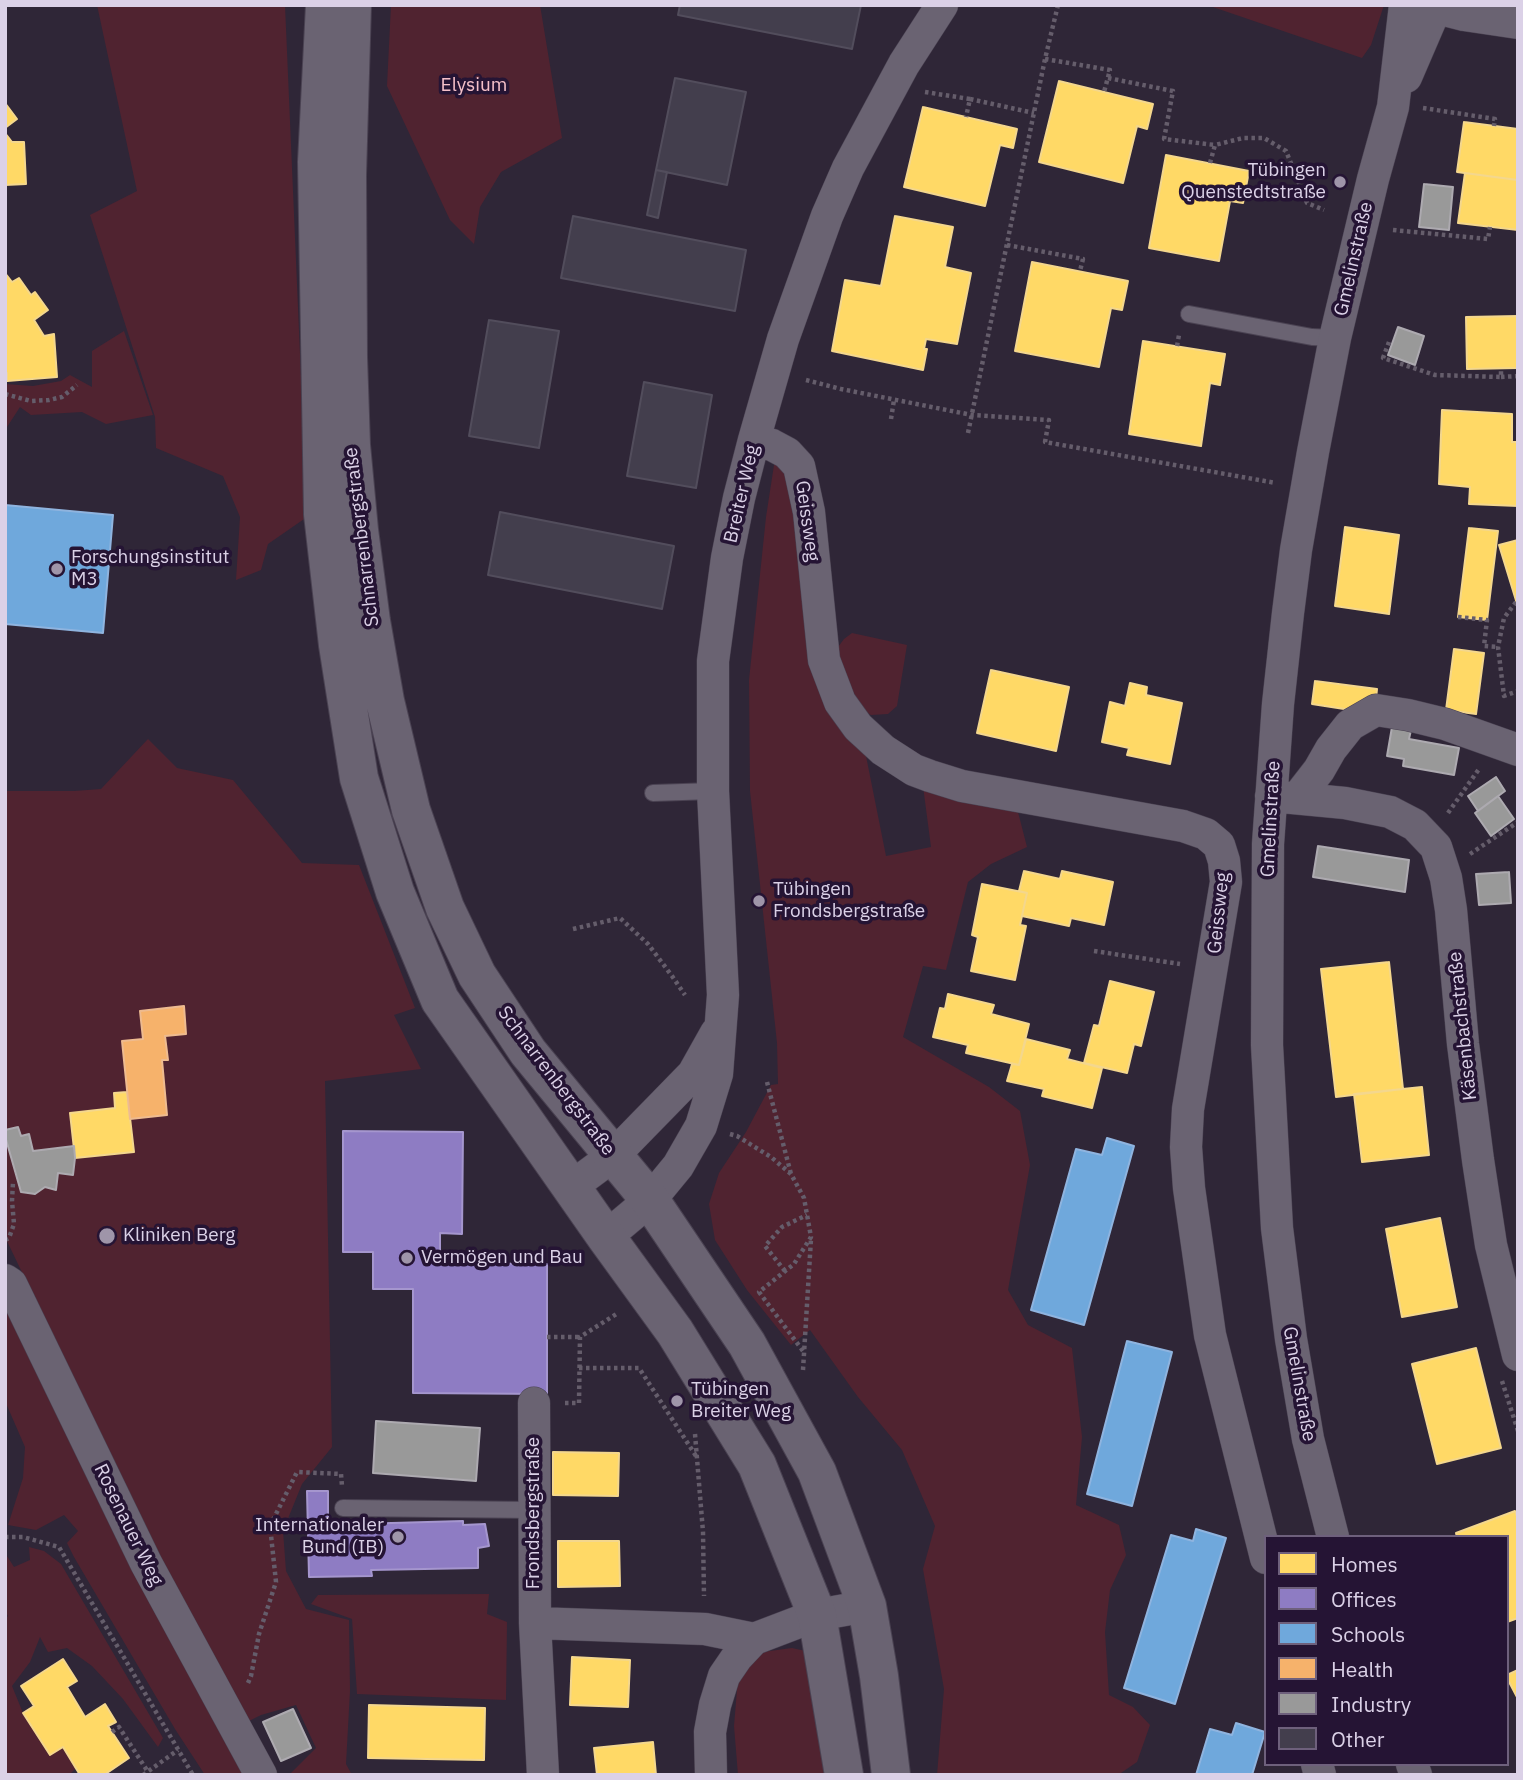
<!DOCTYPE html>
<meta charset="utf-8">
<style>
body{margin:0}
#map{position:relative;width:1523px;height:1780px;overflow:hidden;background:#2f2637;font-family:"IBM Plex Sans",sans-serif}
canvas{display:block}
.frame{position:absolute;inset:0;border:7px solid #dbd1e7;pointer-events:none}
.legend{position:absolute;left:1264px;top:1535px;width:245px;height:231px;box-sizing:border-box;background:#251434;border:2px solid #6e607c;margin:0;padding:9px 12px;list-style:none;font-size:21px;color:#dbd1e7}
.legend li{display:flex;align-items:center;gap:14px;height:35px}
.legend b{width:35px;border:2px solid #6e607c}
</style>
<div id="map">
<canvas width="1523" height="1780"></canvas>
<div class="frame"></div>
<ul class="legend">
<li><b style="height:19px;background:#ffd966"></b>Homes</li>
<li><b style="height:19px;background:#8e7cc3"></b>Offices</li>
<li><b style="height:19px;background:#6fa8dc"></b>Schools</li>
<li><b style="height:19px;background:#f6b26b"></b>Health</li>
<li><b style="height:19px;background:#999"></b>Industry</li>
<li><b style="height:19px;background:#433e4d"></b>Other</li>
</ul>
</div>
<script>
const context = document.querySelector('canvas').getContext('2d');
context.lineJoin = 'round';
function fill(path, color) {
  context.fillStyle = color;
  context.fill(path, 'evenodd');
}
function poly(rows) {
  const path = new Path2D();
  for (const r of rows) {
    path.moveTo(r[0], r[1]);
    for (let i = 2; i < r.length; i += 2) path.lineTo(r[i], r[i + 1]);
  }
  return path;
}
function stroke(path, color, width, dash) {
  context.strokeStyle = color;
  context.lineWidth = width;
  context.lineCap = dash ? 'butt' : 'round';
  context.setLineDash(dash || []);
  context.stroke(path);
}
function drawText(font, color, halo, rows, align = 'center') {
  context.font = font + ' "IBM Plex Sans",sans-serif';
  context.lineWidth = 7;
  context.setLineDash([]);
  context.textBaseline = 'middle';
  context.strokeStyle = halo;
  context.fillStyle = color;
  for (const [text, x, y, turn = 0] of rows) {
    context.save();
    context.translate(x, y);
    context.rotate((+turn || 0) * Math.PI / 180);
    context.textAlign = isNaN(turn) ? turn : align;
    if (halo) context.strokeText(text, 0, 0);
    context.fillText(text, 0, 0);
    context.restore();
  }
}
fill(poly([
 [97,5,285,5,307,517,268,544,261,570,236,580,240,517,223,476,156,448,155,417,90,215,137,191],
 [391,5,540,5,562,138,501,172,480,207,474,244,450,220,387,86],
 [1207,5,1384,5,1371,45,1362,58],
 [124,331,153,415,106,424,82,412,31,415,20,407,7,427,5,427,5,384,33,386,61,381,70,375,92,387,92,351],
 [776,452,784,456,865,751,886,856,931,847,923,786,1018,812,1027,847,991,864,968,882,946,970,923,966,903,1037,989,1087,1020,1111,1030,1165,1008,1290,1028,1325,1072,1348,1082,1437,1076,1505,1119,1525,1126,1555,1110,1590,1105,1632,1109,1695,1133,1707,1150,1725,1137,1762,1118,1775,937,1775,944,1689,923,1569,935,1526,902,1450,858,1397,810,1330,791,1345,747,1290,715,1240,709,1204,719,1173,746,1132,771,1085,778,1084,777,1043,750,791,749,680,766,517],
 [852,633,907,645,897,706,888,714,871,715,855,706,835,651,844,639],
 [148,739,177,768,233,780,302,863,359,865,415,1008,394,1015,421,1069,325,1081,332,1447,302,1484,283,1531,286,1571,306,1609,349,1620,350,1691,346,1764,352,1775,292,1775,291,1773,316,1748,296,1705,261,1715,249,1721,169,1578,5,1237,5,791,74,791,101,789],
 [5,1301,246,1775,205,1775,175,1729,74,1557,67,1543,78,1531,64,1515,36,1530,8,1525,23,1478,25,1447,5,1401],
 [29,1547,44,1551,61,1564,163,1738,158,1747,123,1699,92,1666,67,1648,48,1652,40,1637,30,1662,12,1686,23,1713,50,1755,63,1747,76,1768,69,1775,5,1775,5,1619,8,1616,5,1611,5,1553,14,1567,30,1560],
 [489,1594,487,1614,507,1622,506,1700,357,1694,352,1619,311,1604,318,1595],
 [792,1648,810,1652,829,1775,738,1775,734,1726,738,1678,755,1653]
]), '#502330');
const homes = poly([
 [1059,81,1153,104,1147,129,1137,126,1123,183,1039,162,1059,81],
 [5,103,17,119,5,128,5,103],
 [923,107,1017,129,1013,148,1000,145,985,206,904,187,923,107],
 [1464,122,1518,129,1517,180,1457,172,1464,122],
 [5,133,12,142,24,142,26,184,5,185,5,133],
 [1166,155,1249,171,1243,203,1230,201,1219,261,1149,248,1166,155],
 [1465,173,1518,180,1518,230,1458,223,1465,173],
 [895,216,953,227,945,267,971,273,957,344,926,339,924,349,927,349,923,370,832,351,845,280,881,286,895,216],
 [1032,262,1128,281,1122,310,1111,308,1099,367,1015,351,1032,262],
 [5,273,12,282,19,278,31,295,35,292,48,310,34,320,44,336,54,334,57,377,7,381,7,373,5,373,5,273],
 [1518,316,1518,368,1467,369,1466,317,1518,316],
 [1143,341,1225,354,1220,385,1210,383,1201,446,1129,434,1143,341],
 [1442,410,1512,414,1512,442,1518,442,1518,506,1469,504,1470,487,1439,484,1442,410],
 [1345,527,1399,535,1389,614,1335,606,1345,527],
 [1469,528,1498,531,1487,620,1458,617,1469,528],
 [1518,540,1518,607,1499,545,1518,540],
 [1454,649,1484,653,1476,714,1446,710,1454,649],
 [991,670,1069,687,1056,751,977,733,991,670],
 [1315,681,1377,689,1376,699,1357,711,1312,704,1315,681],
 [1130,683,1147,687,1146,695,1182,703,1170,764,1127,755,1129,748,1102,742,1110,702,1125,706,1130,683],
 [1024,871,1060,879,1062,871,1113,882,1104,925,1071,918,1069,926,1022,916,1027,893,1019,891,1024,871],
 [982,884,1027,893,1020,925,1026,926,1015,980,971,971,978,937,972,935,982,884],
 [1389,962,1403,1089,1336,1097,1321,969,1389,962],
 [1110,981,1154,992,1141,1046,1134,1044,1127,1073,1084,1063,1094,1025,1099,1026,1110,981],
 [948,994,994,1005,991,1014,1029,1024,1019,1065,966,1053,968,1045,933,1037,940,1008,945,1009,948,994],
 [1026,1039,1070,1050,1067,1059,1102,1068,1092,1108,1042,1096,1044,1089,1007,1081,1012,1064,1019,1065,1026,1039],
 [1422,1087,1429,1155,1362,1162,1354,1094,1422,1087],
 [127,1092,134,1152,75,1158,70,1113,115,1108,114,1093,127,1092],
 [1440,1218,1457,1307,1402,1317,1386,1229,1440,1218],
 [1476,1348,1501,1448,1437,1464,1412,1364,1476,1348],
 [553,1452,619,1453,618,1496,553,1495,553,1452],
 [1515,1511,1518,1519,1518,1618,1507,1622,1507,1537,1457,1537,1456,1533,1515,1511],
 [558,1541,619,1541,620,1586,558,1587,558,1541],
 [572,1657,630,1660,628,1707,570,1705,572,1657],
 [63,1659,77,1681,67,1687,85,1717,105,1704,116,1722,108,1726,129,1758,104,1775,80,1775,63,1747,50,1755,23,1713,34,1706,21,1686,63,1659],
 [1518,1670,1518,1699,1507,1678,1507,1675,1518,1670],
 [369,1705,485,1708,484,1760,368,1758,369,1705],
 [653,1742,656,1775,597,1775,594,1748,653,1742]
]);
fill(homes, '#ffd966');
stroke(homes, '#f4d78d', 2);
const offices = poly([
 [343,1131,463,1132,462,1234,440,1233,440,1263,547,1264,547,1394,413,1393,413,1289,373,1289,373,1252,343,1252,343,1131],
 [307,1491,328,1491,328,1527,356,1527,356,1524,463,1521,463,1525,485,1524,489,1546,478,1548,478,1568,371,1570,372,1576,309,1577,307,1491]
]);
fill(offices, '#8e7cc3');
stroke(offices, '#a596ce', 2);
const schools = poly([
 [5,505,113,515,103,633,5,624,5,505],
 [1107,1138,1134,1146,1084,1325,1031,1310,1076,1149,1102,1155,1107,1138],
 [1127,1341,1172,1352,1132,1506,1087,1494,1127,1341],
 [1196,1529,1226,1538,1175,1704,1124,1688,1171,1535,1193,1541,1196,1529],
 [1236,1723,1265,1732,1252,1775,1196,1775,1210,1729,1232,1735,1236,1723]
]);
fill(schools, '#6fa8dc');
stroke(schools, '#8fb4df', 2);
const health = poly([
 [184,1006,186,1034,165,1036,168,1060,162,1060,167,1115,130,1119,122,1041,143,1039,140,1011,184,1006]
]);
fill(health, '#f6b26b');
stroke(health, '#eebb90', 2);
const industry = poly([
 [1424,184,1453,187,1449,230,1419,227,1424,184],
 [1398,327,1424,336,1415,365,1388,355,1398,327],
 [1392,727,1411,730,1409,739,1459,748,1454,775,1403,766,1404,759,1387,756,1392,727],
 [1496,777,1505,791,1478,811,1468,796,1496,777],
 [1498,796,1514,819,1491,836,1475,813,1498,796],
 [1318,846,1409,860,1405,892,1313,877,1318,846],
 [1509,872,1511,903,1479,905,1476,874,1509,872],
 [18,1127,21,1136,29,1134,33,1151,74,1146,75,1158,73,1175,58,1173,56,1190,45,1187,35,1194,21,1192,5,1136,5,1130,18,1127],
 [376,1421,480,1428,476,1481,373,1473,376,1421],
 [293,1709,311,1748,281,1761,263,1722,293,1709]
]);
fill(industry, '#999');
stroke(industry, '#adaab0', 2);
const building = poly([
 [680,5,861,5,852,49,678,15,680,5],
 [675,78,746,92,727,185,656,170,675,78],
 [656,170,667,172,658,218,647,215,656,170],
 [573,216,746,250,735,311,561,278,573,216],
 [489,320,559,331,539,448,469,436,489,320],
 [644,382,712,395,696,488,627,476,644,382],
 [500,512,674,546,662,609,488,575,500,512]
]);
fill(building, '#433e4d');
stroke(building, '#524d5c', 2);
const lane = poly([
 [1189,314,1312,337,1335,338],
 [653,793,713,791],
 [343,1508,534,1510]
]);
const street = poly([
 [1425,5,1464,15,1518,23],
 [1406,77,1437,5],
 [754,440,772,445,787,453,799,466,809,512,824,660,840,702,858,727,883,750,914,770,930,776,962,786,1183,826,1206,834,1219,845,1224,861,1226,882,1188,1109,1186,1147,1189,1188,1210,1335,1266,1558],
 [1271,796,1345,803,1390,812,1415,825,1436,847,1446,878,1451,910,1463,1044,1478,1160,1491,1245,1518,1355],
 [1298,797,1319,770,1331,749,1350,725,1376,710,1408,715,1445,724,1518,750],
 [571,1187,613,1156,693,1074,716,1033],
 [606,1237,650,1200,678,1166,701,1126,717,1074,723,995,713,791,713,661,727,558,739,498,754,440,783,339,827,216,848,168,904,64,942,5],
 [5,1280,11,1284,146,1563,261,1775],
 [534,1403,535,1623,543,1775],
 [1333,1537,1308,1439,1291,1339,1277,1228,1267,1045,1268,844,1278,704,1288,613,1296,550,1313,452,1335,338,1373,179,1393,107,1405,5],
 [535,1623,705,1629,754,1639],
 [1317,1764,1320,1775],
 [1412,1764,1416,1775],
 [711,1775,710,1732,715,1705,724,1676,737,1657,754,1639,817,1615,867,1606]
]);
const secondary = poly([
 [325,5,317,162,323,514,338,645,359,778,395,892,440,1000,606,1237,675,1332,757,1465,817,1615,844,1775],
 [352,5,347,175,348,357,351,445,359,530,371,621,385,701,411,810,445,908,477,975,528,1052,650,1200,747,1344,817,1472,867,1606,879,1676,891,1775]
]);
stroke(lane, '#4a4252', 18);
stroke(street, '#4a4252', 33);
stroke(secondary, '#4a4252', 40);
stroke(poly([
 [1045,59,1110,70,1104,92],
 [1108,78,1173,91,1164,139,1215,145],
 [925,92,970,99,966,117],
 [970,99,1034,113],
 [1423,108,1495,119,1494,126],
 [1210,163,1215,145,1243,138,1264,138,1286,151,1307,203,1324,210],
 [1393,230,1488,239,1490,227],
 [1007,245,1083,259,1080,271],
 [1389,342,1383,358,1435,375,1501,377,1501,368],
 [1177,346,1179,335],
 [1501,377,1518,376],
 [806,380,841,389,972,415,1049,420,1045,442,1276,483],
 [5,394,31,401,49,400,62,397,77,385],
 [891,419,894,400],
 [968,433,1045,59,1058,5],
 [1516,602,1504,618,1498,647,1504,696,1518,691],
 [1458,617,1487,620,1484,646,1498,647],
 [1448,813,1479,769],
 [1470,854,1518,822],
 [573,929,620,918,648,944,672,976,685,995],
 [1094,951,1180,964],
 [767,1082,791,1174],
 [730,1134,737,1136,771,1157,791,1174,804,1198,811,1237,794,1264,759,1292,803,1351],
 [5,1240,9,1238,14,1224,12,1201,13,1182],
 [785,1271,765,1246,782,1227,807,1215],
 [547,1337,580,1337],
 [579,1368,639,1368,696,1456],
 [803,1370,811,1239],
 [1502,1381,1518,1431],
 [565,1403,579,1403,580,1337,618,1313],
 [695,1434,703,1532,704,1596],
 [5,1537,23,1537,59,1547,193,1775],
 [248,1683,251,1676,259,1634,276,1582,270,1526,297,1472,341,1474,342,1486],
 [112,1732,119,1727,148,1772],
 [143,1775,178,1750],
 [339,1775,339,1773]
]), '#655d6b', 4.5, [3.5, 3.5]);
stroke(lane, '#6a6372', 16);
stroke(street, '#6a6372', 32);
stroke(secondary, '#6a6372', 38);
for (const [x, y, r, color] of [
 [1340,182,7,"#9f95a9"],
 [57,569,7,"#9f95a9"],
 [759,901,7,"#9f95a9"],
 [107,1236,9,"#9f95a9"],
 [407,1258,7,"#9f95a9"],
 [677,1401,7,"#9f95a9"],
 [398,1537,7,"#9f95a9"]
]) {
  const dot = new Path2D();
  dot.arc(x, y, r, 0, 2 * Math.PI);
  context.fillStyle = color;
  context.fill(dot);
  stroke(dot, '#251434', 2.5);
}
drawText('19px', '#f5c0c9', '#251434', [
 ["Elysium",474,86]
]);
drawText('19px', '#dbd1e7', '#251434', [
 ["Tübingen",1326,171,"right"],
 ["Quenstedtstraße",1326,193,"right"],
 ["Forschungsinstitut",71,558],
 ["M3",71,580],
 ["Tübingen",773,890],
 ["Frondsbergstraße",773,912],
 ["Kliniken Berg",123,1236],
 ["Vermögen und Bau",421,1258],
 ["Tübingen",691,1390],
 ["Breiter Weg",691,1412],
 ["Internationaler",384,1526,"right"],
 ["Bund (IB)",384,1548,"right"]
], 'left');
drawText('19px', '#dbd1e7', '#251434', [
 ["Gmelinstraße",1354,259,-77],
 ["Breiter Weg",742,494,-77],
 ["Geissweg",807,521,82],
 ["Schnarrenbergstraße",362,537,-97],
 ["Gmelinstraße",1271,819,-87],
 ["Geissweg",1219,913,-84],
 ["Käsenbachstraße",1463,1026,-96],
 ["Schnarrenbergstraße",556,1081,53],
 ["Gmelinstraße",1299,1384,80],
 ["Frondsbergstraße",534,1513,-90],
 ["Rosenauer Weg",128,1525,64]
]);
</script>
